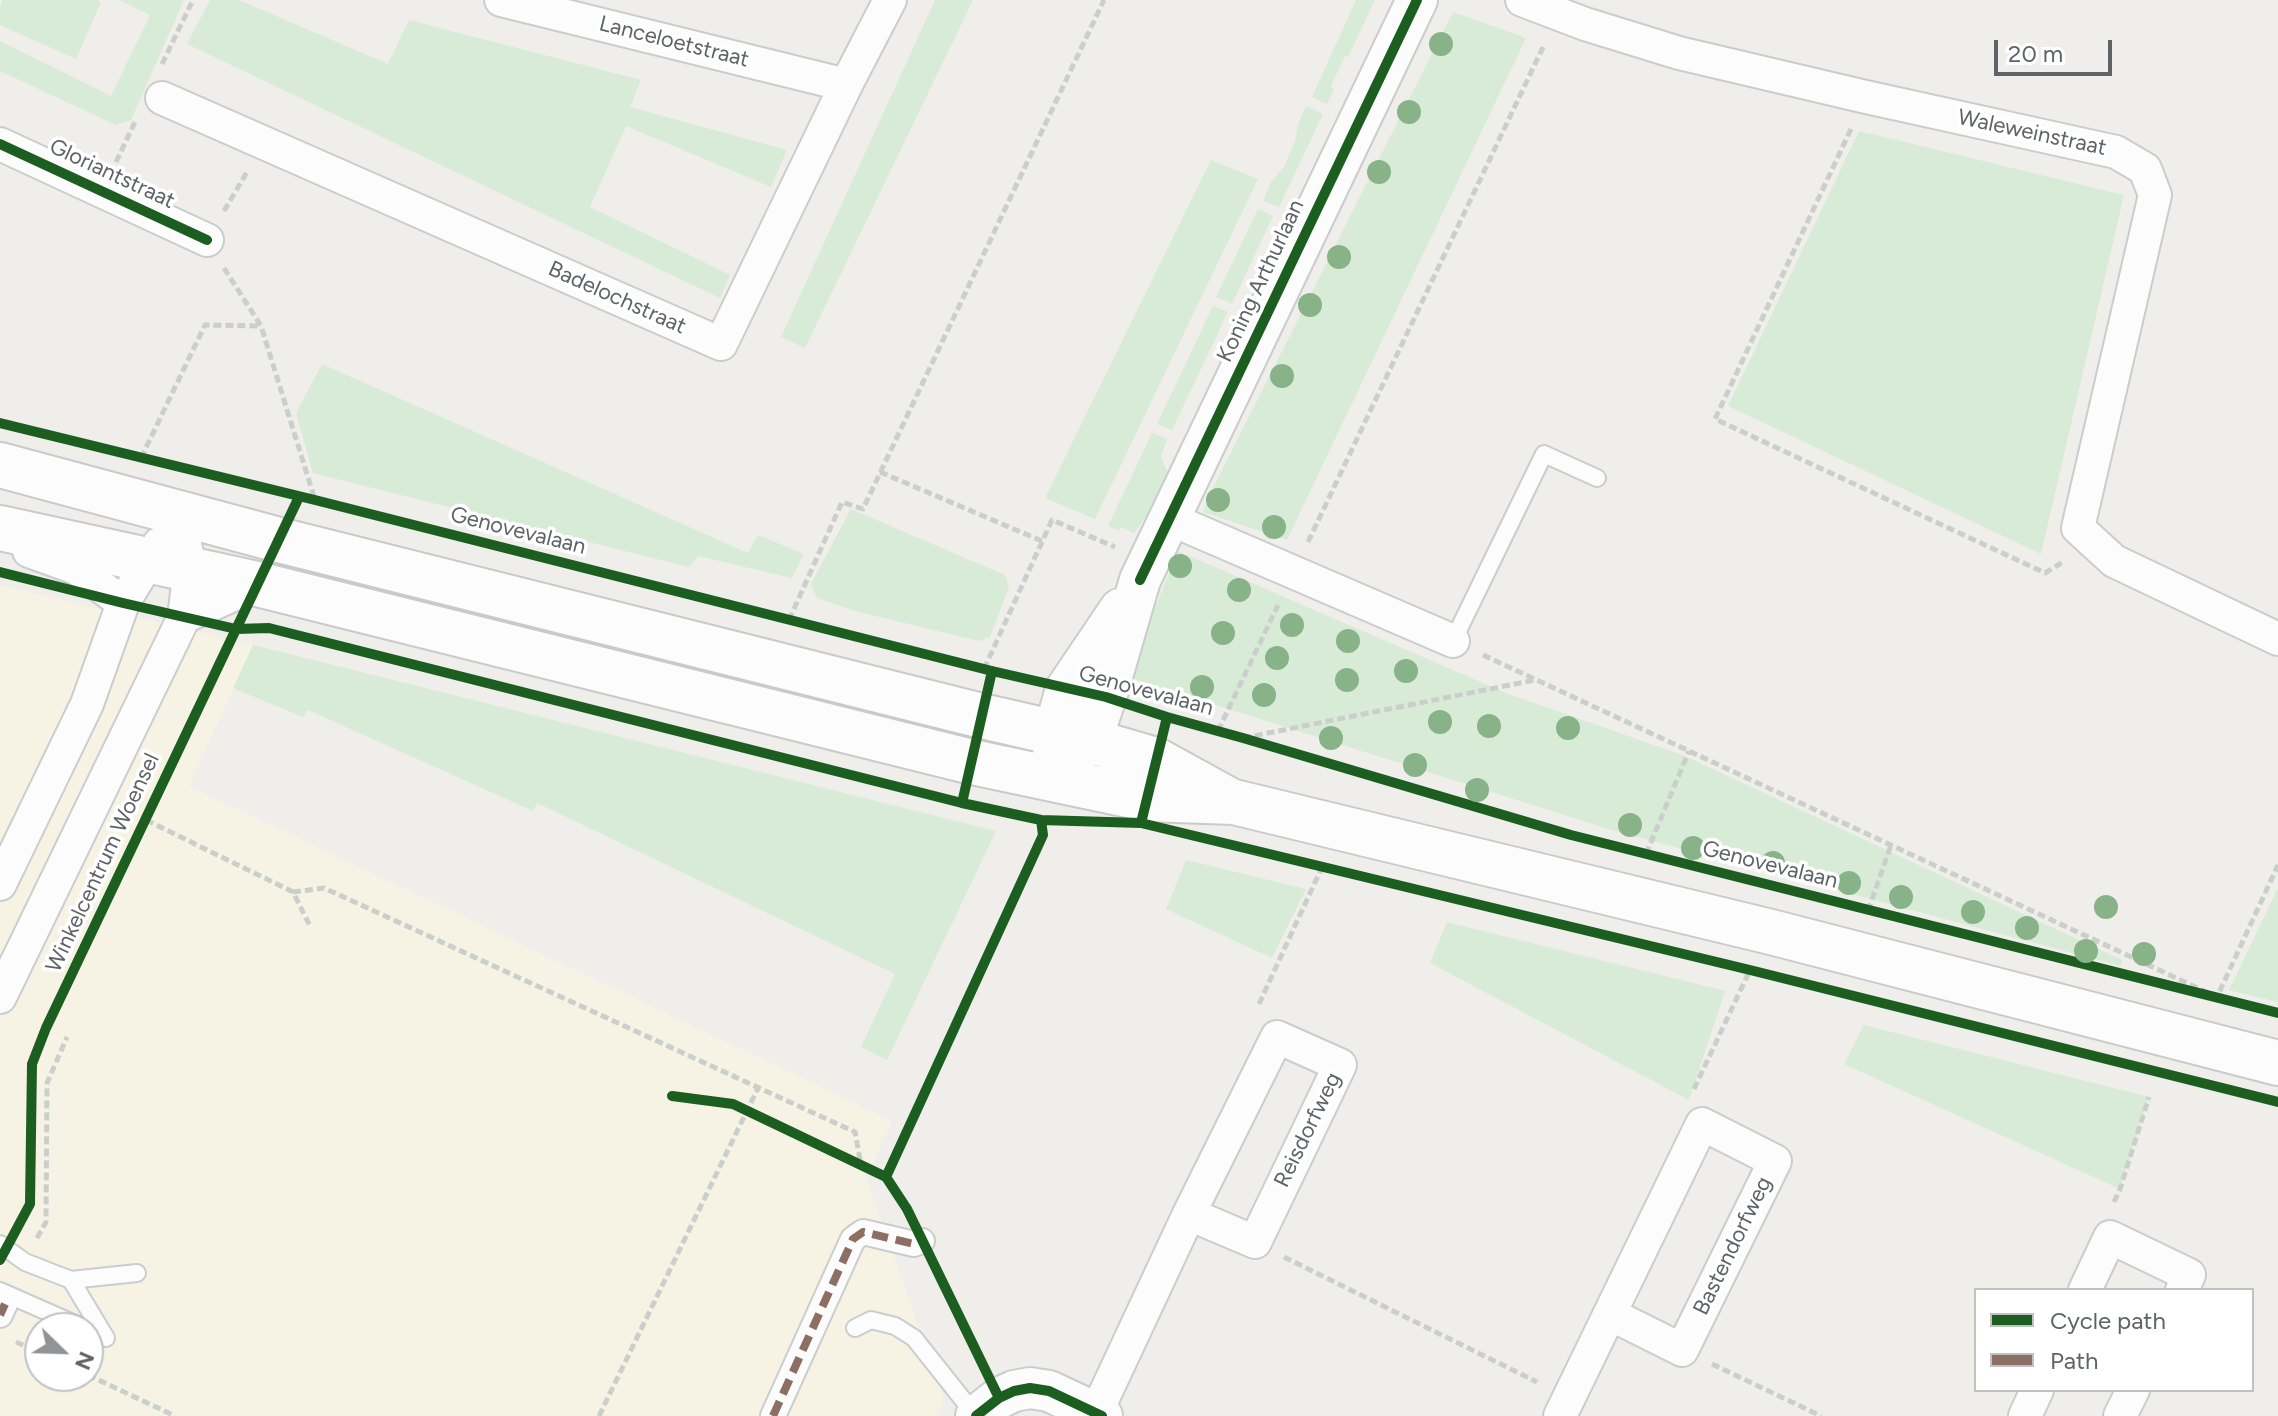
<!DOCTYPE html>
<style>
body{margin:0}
#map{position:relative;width:2278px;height:1416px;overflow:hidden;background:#efeeea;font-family:Figtree,sans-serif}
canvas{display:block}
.legend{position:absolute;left:1974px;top:1288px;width:280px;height:104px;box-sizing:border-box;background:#fff;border:2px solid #bfc1c3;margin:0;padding:10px 14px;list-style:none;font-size:24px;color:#5f6368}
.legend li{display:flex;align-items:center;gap:16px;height:40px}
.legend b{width:40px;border:2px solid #bfc1c3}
.north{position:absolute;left:24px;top:1312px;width:80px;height:80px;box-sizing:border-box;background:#fff;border:2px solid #bfc1c3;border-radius:50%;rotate:113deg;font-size:22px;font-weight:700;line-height:32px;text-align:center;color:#5f6368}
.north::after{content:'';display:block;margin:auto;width:28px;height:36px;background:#919496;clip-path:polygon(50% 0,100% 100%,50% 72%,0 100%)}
.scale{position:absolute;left:1994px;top:40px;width:118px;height:36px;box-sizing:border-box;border:4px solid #5f6368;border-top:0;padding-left:10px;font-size:24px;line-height:28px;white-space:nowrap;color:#5f6368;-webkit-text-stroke:6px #fff;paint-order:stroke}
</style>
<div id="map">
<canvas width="2278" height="1416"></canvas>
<ul class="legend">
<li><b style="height:10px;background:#1b5e20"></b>Cycle path</li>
<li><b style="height:10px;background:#8d6e63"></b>Path</li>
</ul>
<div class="north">N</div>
<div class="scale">20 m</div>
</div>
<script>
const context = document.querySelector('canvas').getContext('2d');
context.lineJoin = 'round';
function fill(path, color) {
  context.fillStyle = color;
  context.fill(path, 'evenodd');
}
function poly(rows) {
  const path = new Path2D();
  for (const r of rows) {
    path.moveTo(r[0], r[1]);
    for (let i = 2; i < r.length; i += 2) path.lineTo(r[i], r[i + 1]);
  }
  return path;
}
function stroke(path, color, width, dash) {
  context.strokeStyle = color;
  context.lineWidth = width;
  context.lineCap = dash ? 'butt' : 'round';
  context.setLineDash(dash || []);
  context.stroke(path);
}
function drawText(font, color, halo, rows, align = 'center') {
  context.font = font + ' Figtree,sans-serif';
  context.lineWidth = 7;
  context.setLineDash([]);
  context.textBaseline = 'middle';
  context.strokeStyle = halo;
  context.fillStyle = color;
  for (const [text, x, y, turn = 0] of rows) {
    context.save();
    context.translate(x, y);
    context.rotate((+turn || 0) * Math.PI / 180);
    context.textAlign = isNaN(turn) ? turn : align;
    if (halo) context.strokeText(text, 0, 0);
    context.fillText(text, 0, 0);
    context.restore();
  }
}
fill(poly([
 [0,585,253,645,189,786,892,1121,866,1177,944,1400,937,1416,0,1416],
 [40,1328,88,1328,88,1376,40,1376]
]), '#f7f3e4');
fill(poly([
 [3,0,96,0,101,2,76,59,0,25,0,7],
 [119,0,184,0,131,120,116,125,0,71,0,41,111,96,150,15],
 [210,0,239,0,388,64,409,20,641,80,630,107,787,150,771,187,626,126,590,207,730,275,720,298,187,44],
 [935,0,973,0,805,348,781,337],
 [1356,0,1375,0,1348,57,1345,56,1331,86,1334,89,1327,104,1312,97],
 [1453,12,1526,38,1287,540,1203,512,1209,496],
 [1306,106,1323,114,1279,207,1263,201,1271,182,1284,167,1295,142,1298,124],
 [1859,131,2124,195,2041,554,1728,406],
 [1211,160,1258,179,1095,519,1045,498],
 [1258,209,1273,216,1232,304,1216,297],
 [1213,306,1228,312,1172,430,1157,424],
 [322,364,748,553,758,535,804,554,792,578,698,556,689,567,313,473,296,413],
 [1152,433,1167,439,1161,456,1170,479,1151,510,1134,533,1121,527,1119,531,1108,526],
 [851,509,1005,575,1009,587,990,637,979,641,855,611,817,598,811,584],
 [1178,551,1506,693,1685,756,2122,960,2121,966,1615,831,1127,677],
 [253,645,996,831,887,1060,861,1047,895,974,537,803,533,811,308,710,303,717,233,688],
 [1186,860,1306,889,1272,958,1166,909],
 [2278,888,2278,1002,2229,990],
 [1447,922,1725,991,1689,1100,1430,963],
 [1864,1025,2149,1097,2120,1189,1844,1064]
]), '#d8ebd6');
const service = poly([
 [1453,641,1544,454,1597,478],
 [0,1244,25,1262,71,1280,137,1273],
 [71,1280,106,1338,88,1330],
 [0,1291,84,1328],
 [855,1328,871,1320,895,1326,914,1338,976,1416]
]);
const pedestrian = poly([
 [0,1315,5,1304],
 [773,1416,853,1239,863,1232,914,1244,922,1241]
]);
const minor = poly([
 [501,0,846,85],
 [1522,0,1585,24,1679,53,1866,97,2116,152,2145,169,2155,195,2078,528,2114,561,2278,639],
 [162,98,721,344,846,85,890,0],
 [0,144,207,240],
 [1170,519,1453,641],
 [29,551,76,568,123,603],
 [184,617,257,584],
 [0,884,87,704,123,603,159,544],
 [0,997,184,617,190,569,179,512],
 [2085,1290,2110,1237,2189,1275,2182,1290],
 [1096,1413,1189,1214,1277,1037,1340,1065,1255,1242,1189,1214],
 [1560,1416,1702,1124,1775,1161,1682,1350,1610,1314],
 [2025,1416,2037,1390],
 [2120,1416,2133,1390]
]);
const tertiary = poly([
 [1053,763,1054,732,1066,689,1120,609],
 [1052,779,1091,741,1106,697,1140,580,1417,0],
 [976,1416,999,1398,1014,1391,1030,1388,1049,1391,1102,1416]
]);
const secondary = poly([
 [0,465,279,540,982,716,1091,741,1156,760,1227,799],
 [0,528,257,584,972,762,1147,799,1234,802,1771,932,2278,1063]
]);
stroke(service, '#cbcccc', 20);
stroke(pedestrian, '#cbcccc', 28);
stroke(minor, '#cbcccc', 36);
stroke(tertiary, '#cbcccc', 44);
stroke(secondary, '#cacacb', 48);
stroke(poly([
 [162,64,193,0],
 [1851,129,1715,419,2045,573,2063,562],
 [116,162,136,120],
 [224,211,247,172],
 [224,268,261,326,315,500],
 [141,458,205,325,261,326],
 [880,472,1042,541],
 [1308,542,1544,45],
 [789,620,842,502,863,509,1104,0],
 [1483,655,2217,997,2278,865],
 [984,669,1052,520,1115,547],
 [1218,731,1278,605],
 [1243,738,1535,680],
 [146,820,293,892,311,928],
 [1646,854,1689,751],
 [293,892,324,888,855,1132,861,1165],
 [1868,911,1891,845],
 [1259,1004,1322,867],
 [1694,1089,1750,970],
 [2114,1202,2120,1189,2149,1097],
 [37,1238,46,1222,47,1083,67,1037],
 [1284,1257,1537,1382],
 [16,1342,40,1353],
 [1712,1364,1821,1416],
 [88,1375,175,1416],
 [599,1416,758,1088]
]), '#cacfcc', 5, [8, 4]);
stroke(service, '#fdfcfc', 16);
stroke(pedestrian, '#fdfcfc', 24);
stroke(minor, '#fdfcfc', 32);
stroke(tertiary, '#fdfcfc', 40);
stroke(secondary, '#fdfcfc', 44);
stroke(poly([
 [0,1315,5,1304],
 [773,1416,853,1239,863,1232,914,1244,922,1241]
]), '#8d6e63', 8, [16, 8]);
stroke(poly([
 [0,144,207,240],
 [0,423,315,500,992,671,1106,697,1167,717,1243,738,1571,835,2278,1013],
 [0,572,123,603,236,629,269,628,962,803,1041,820,1141,823,1750,970,2278,1102],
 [1140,580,1417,0],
 [962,803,992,671],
 [1141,823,1167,717],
 [672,1096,733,1104,886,1177],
 [886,1177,1043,835,1041,820],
 [886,1177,907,1209,999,1398],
 [0,1260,30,1204,32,1064,46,1028,299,497],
 [976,1416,999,1398,1014,1391,1030,1388,1049,1391,1102,1416]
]), '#1b5e20', 10);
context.fillStyle = '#88b388';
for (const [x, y] of [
 [1441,44],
 [1409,112],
 [1379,172],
 [1339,257],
 [1310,305],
 [1282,376],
 [1218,500],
 [1274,527],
 [1180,566],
 [1239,590],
 [1292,625],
 [1223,633],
 [1348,641],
 [1277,658],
 [1406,671],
 [1347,680],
 [1202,687],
 [1264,695],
 [1440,722],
 [1489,726],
 [1568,728],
 [1331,738],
 [1415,765],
 [1477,790],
 [1630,825],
 [1693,848],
 [1773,863],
 [1849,883],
 [1901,897],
 [2106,907],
 [1973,912],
 [2027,928],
 [2086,951],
 [2144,954]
]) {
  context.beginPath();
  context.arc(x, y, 12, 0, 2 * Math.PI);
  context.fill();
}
drawText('22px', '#5f6368', '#fff', [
 ["Lanceloetstraat",674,42,14],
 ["Waleweinstraat",2032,133,12],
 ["Gloriantstraat",112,174,25],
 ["Koning Arthurlaan",1261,281,-65],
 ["Badelochstraat",617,298,24],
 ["Genovevalaan",518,531,14],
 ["Genovevalaan",1146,691,15],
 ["Winkelcentrum Woensel",103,863,-65],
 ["Genovevalaan",1770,865,14],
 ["Reisdorfweg",1308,1130,-64],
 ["Bastendorfweg",1733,1246,-64]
]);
</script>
